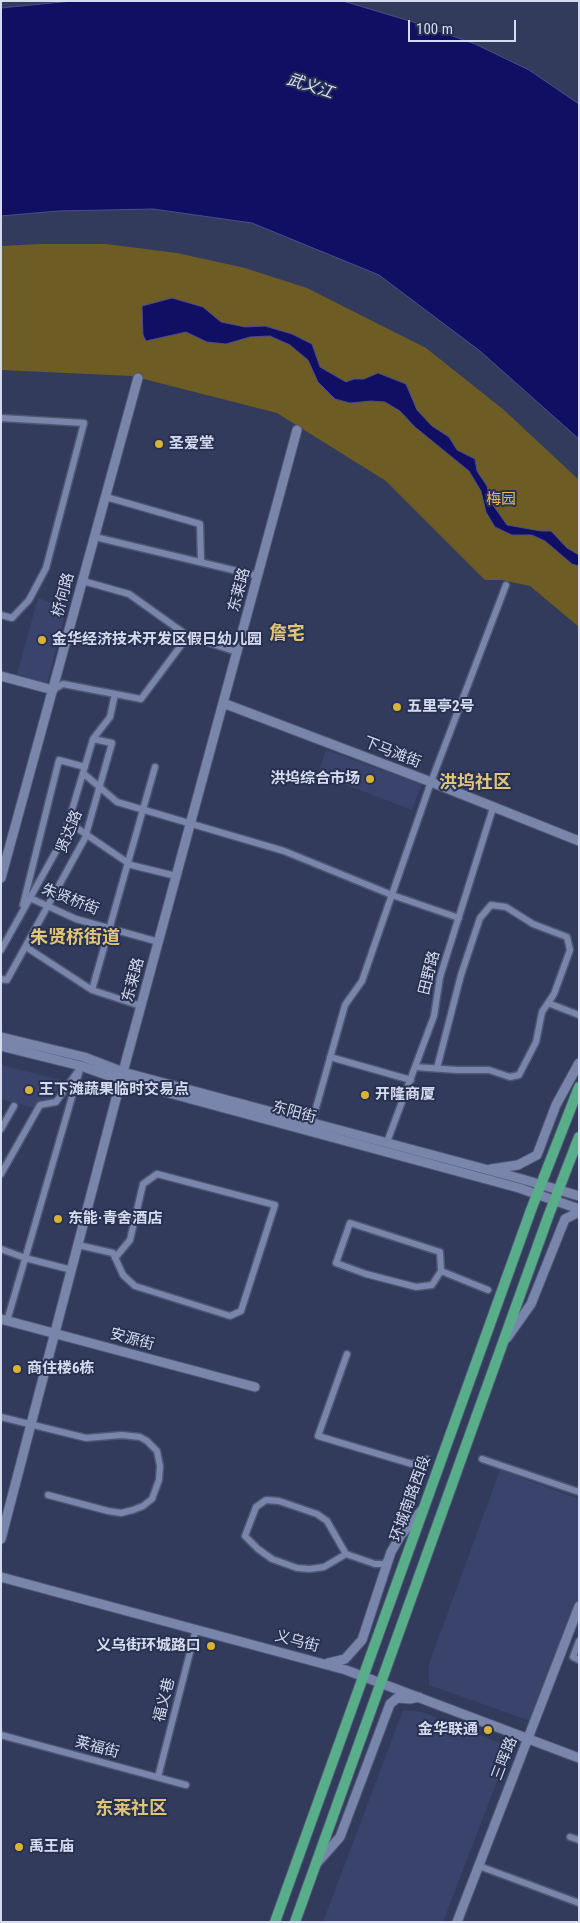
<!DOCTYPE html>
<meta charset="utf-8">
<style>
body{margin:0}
#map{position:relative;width:580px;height:1923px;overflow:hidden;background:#323b5c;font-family:"Roboto Condensed",sans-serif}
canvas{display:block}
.frame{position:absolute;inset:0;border:2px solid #d5dcf0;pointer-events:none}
.scale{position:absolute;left:408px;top:20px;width:108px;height:22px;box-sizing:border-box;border:2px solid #d5dcf0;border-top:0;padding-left:6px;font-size:15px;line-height:18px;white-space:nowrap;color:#d5dcf0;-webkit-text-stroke:4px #293151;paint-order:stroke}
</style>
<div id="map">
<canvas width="580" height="1923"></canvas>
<div class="frame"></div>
<div class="scale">100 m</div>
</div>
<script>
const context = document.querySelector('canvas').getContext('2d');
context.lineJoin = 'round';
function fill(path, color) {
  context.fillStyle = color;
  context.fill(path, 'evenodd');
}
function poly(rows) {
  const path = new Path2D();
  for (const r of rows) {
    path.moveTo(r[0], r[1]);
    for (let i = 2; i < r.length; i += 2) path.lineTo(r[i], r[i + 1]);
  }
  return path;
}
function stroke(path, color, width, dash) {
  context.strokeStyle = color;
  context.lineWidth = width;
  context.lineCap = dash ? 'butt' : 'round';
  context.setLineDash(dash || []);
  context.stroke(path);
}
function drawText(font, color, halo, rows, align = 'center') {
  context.font = font + ' "Roboto Condensed","Noto Sans SC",sans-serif';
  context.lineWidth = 4;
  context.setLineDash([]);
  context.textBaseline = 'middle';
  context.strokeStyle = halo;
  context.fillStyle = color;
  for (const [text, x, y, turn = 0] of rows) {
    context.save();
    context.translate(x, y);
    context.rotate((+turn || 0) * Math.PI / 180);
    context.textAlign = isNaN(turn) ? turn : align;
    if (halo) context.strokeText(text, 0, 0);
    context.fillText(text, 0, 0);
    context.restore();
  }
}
fill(poly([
 [38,598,67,607,47,684,17,674],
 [326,750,422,784,412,810,318,774],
 [1,1065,61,1080,53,1099,41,1102,34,1108,1,1099],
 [500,1470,579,1499,579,1596,533,1722,429,1685,429,1664],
 [403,1710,422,1712,502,1744,508,1753,443,1922,323,1922]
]), '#39436b');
fill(poly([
 [40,244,106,244,177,253,245,268,307,288,426,348,504,410,579,480,579,627,530,586,502,580,485,580,386,481,277,413,132,376,1,370,1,246]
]), '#6d5c24');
const water = poly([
 [72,1,343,1,413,22,475,44,529,70,579,104,579,439,480,351,379,275,252,223,153,209,58,211,1,216,1,8,72,1],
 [172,298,203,307,221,322,245,327,265,326,292,334,312,344,320,367,346,382,354,379,364,379,378,373,406,384,417,410,432,426,449,437,457,450,475,459,477,471,487,486,490,501,507,525,541,531,551,531,567,548,579,555,579,566,572,564,545,541,532,535,512,535,495,527,486,512,481,491,469,471,415,427,400,411,385,402,371,401,350,403,335,399,318,382,308,360,290,345,270,336,250,337,226,344,207,342,186,332,146,341,143,335,142,306,172,298]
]);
fill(water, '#110f63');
stroke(water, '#4c4c8d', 1);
const street = poly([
 [1,418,84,423,46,568,29,600,12,618,1,615],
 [106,497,200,524,201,562],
 [95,537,258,576],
 [83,581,129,594,188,636,237,652],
 [53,690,63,684,141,699,188,636],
 [83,773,117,802,284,851,392,895,459,918],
 [68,822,131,865,176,876],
 [30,898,76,919,159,942],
 [23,905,59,760,85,767],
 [26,947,92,990,141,1006],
 [1,950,64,837,93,739],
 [1,979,7,980,85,838,112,743,93,739,110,717,115,694],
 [92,990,155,767],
 [548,1003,579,1015],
 [330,1057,411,1080],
 [415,1067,457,1070,489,1070,510,1077,519,1075,536,1042,542,1012,554,994,570,950,567,937,533,924,506,907,491,905,480,918,461,975,437,1068],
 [312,1122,345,1005,362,981,431,782,506,585],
 [1,1129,14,1106],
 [387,1142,434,1016,440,977,493,808],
 [1,1174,40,1105,56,1102,78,1071],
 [78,1245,113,1253,123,1275,135,1286,230,1316,241,1311,275,1205,157,1174,143,1184,130,1240,115,1258],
 [1,1249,25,1258,72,1270],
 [441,1271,432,1285,416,1287,366,1274,336,1263,350,1223,440,1252,441,1271,488,1290],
 [7,1321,81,1066],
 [347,1354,318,1436,412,1464,427,1459],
 [1,1417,86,1438,122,1435,140,1437,147,1441,157,1451,160,1466,159,1480,152,1499,143,1506,133,1510,121,1513,108,1511,48,1495],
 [482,1459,579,1492],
 [346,1554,324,1567,310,1569,297,1568,272,1559,258,1549,245,1536,256,1507,266,1500,279,1501,317,1514,327,1521,346,1554,375,1564,384,1564,388,1559],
 [579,1641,573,1657,579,1660],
 [1,1735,186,1785],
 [158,1777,196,1629],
 [570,1837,579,1840],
 [479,1866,579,1903]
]);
const secondary = poly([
 [1,676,53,690],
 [223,703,431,782,579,841],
 [1,878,138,378],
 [1,1037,84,1057,123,1072,522,1179,579,1196],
 [1,1046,81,1066,121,1080,519,1188,579,1209],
 [491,1169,518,1165,537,1155,556,1105,579,1063],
 [1,1319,255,1387],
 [507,1338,531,1304,565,1219,579,1212],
 [1,1539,123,1072,297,430],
 [1,1577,346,1670,579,1758],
 [328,1663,345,1659,362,1640,391,1552,401,1535,421,1511],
 [317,1863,340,1837,390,1704,397,1698,410,1699,419,1697],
 [457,1922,579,1606]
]);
const primary = poly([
 [275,1922,531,1210,579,1087],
 [295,1922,548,1217,579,1137]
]);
stroke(street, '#4e5672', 9);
stroke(secondary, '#4e5672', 11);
stroke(primary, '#4e5672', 12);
stroke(street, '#7a85ab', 6);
stroke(secondary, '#7a85ab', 9);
stroke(primary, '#57ae89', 10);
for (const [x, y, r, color] of [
 [159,444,5,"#d9b334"],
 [42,640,5,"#d9b334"],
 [397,707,5,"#d9b334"],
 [370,779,5,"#d9b334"],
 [29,1090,5,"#d9b334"],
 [365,1095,5,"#d9b334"],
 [58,1219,5,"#d9b334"],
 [17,1369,5,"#d9b334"],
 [211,1646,5,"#d9b334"],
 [488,1730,5,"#d9b334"],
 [19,1847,5,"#d9b334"]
]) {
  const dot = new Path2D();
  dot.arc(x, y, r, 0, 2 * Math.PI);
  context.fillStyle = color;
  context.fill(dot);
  stroke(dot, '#293151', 2);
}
drawText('bold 15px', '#d5dcf0', '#293151', [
 ["圣爱堂",169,444],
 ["金华经济技术开发区假日幼儿园",52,640],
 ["五里亭2号",407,707],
 ["洪坞综合市场",360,779,"right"],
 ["王下滩蔬果临时交易点",39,1090],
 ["开隆商厦",375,1095],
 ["东能·青舍酒店",68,1219],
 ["商住楼6栋",27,1369],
 ["义乌街环城路口",201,1646,"right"],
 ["金华联通",478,1730,"right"],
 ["禹王庙",29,1847]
], 'left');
drawText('15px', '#e1be4e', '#293151', [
 ["梅园",501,500]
]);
drawText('15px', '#d5dcf0', '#293151', [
 ["东莱路",240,590,-75],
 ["桥何路",64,595,-75],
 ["下马滩街",392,753,21],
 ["贤达路",70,832,-68],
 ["朱贤桥街",70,900,21],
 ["田野路",430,973,-76],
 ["东莱路",134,980,-75],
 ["东阳街",294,1113,15],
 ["安源街",132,1340,15],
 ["环城南路西段",411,1499,-70],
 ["义乌街",297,1642,15],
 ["福义巷",165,1700,-76],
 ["莱福街",97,1748,15],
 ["三晖路",505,1759,-69]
]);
drawText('italic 16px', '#d9e1f9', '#293151', [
 ["武义江",310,87,18]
]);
drawText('bold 18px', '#dfc579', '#293151', [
 ["詹宅",287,634],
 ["洪坞社区",475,783],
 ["朱贤桥街道",75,938],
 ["东莱社区",131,1809]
]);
</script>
